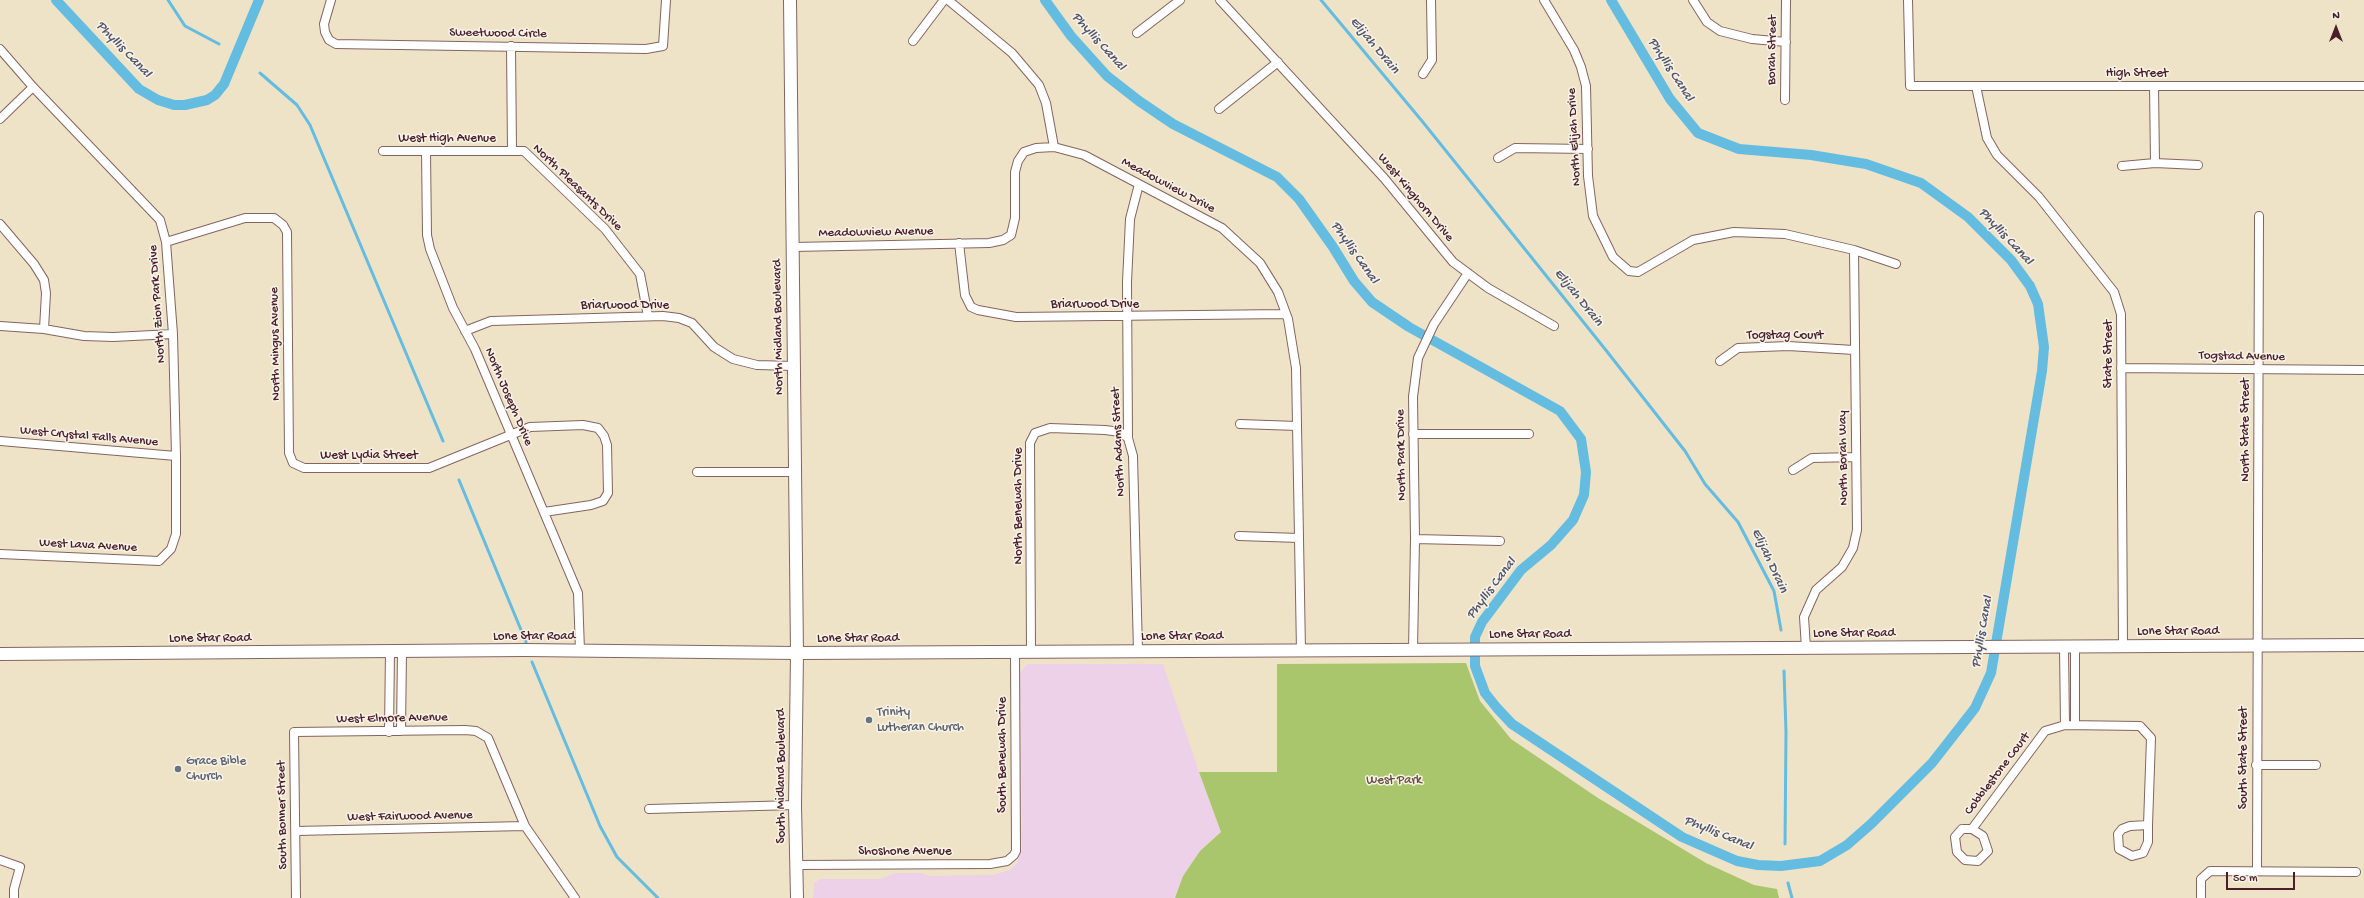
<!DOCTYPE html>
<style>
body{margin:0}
#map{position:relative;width:2364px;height:898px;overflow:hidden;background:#efe3c7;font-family:"Gochi Hand",sans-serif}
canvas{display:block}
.north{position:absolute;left:2316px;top:8px;width:40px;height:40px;-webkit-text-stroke:3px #f7f3e8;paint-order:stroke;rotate:0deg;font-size:11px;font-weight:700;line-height:16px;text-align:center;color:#4a1f2b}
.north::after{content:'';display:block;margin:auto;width:14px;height:18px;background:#4a1f2b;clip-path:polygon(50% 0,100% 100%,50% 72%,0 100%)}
.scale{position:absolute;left:2226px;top:872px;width:69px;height:18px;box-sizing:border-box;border:2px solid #4a1f2b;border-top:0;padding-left:5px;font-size:12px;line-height:14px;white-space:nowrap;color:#4a1f2b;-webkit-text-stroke:3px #f7f3e8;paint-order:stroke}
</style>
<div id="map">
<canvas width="2364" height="898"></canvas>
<div class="north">N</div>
<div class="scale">50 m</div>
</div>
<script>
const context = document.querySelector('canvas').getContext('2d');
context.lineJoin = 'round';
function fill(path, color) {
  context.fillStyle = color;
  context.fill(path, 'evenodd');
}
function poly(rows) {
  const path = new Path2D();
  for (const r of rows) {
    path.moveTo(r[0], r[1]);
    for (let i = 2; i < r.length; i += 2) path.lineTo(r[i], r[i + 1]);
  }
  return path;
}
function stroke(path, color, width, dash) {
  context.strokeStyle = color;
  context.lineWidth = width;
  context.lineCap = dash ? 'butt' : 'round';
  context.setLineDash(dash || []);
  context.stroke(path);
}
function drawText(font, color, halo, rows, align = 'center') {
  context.font = font + ' "Gochi Hand",sans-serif';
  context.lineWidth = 3;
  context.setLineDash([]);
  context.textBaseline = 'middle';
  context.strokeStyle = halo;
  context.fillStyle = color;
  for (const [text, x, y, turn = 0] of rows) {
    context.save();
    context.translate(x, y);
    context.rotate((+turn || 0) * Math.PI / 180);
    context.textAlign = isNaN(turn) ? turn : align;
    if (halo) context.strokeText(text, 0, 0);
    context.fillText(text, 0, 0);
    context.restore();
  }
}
fill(poly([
 [1027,664,1163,664,1199,772,1221,832,1200,851,1183,876,1175,898,813,898,814,883,820,879,881,879,895,873,922,873,928,876,993,875,1010,870,1017,863,1022,848,1020,673]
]), '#edd1e9');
fill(poly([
 [1466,663,1480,701,1511,739,1598,798,1706,863,1754,885,1777,889,1779,898,1175,898,1183,876,1200,851,1221,832,1199,772,1277,772,1277,664]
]), '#aac66d');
stroke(poly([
 [168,0,185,26,219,44],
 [1321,0,1422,121,1605,349,1685,451,1705,484,1738,522,1774,591,1781,630],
 [260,73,297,105,310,125,443,441],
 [459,480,526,642],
 [532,662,600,826,617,857,658,898],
 [1784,671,1786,732,1785,844],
 [1788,883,1792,898]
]), '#64bce1', 3);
stroke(poly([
 [56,0,139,89,158,100,174,105,185,105,207,100,215,95,224,84,259,0],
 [1045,0,1071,36,1107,76,1139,101,1173,124,1277,177,1299,199,1333,247,1354,281,1372,302,1409,327,1560,411,1581,439,1586,472,1584,495,1573,520,1551,545,1521,570,1482,622,1475,637,1475,666,1485,693,1497,708,1512,724,1682,837,1737,861,1758,865,1781,866,1820,861,1847,845,1871,824,1932,763,1975,708,1991,673,2042,371,2044,347,2038,304,2030,286,2011,260,1968,217,1921,183,1866,164,1811,155,1739,149,1698,133,1670,99,1611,0]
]), '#64bce1', 10);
const street = poly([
 [331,0,324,24,325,32,329,40,336,44,646,49,663,46,666,0],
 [948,0,1012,53,1039,85,1046,103,1054,147],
 [1220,0,1384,178,1453,262,1488,288,1554,326],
 [1544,0,1574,50,1581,67,1586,86,1588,176,1593,216,1613,257,1629,271,1638,272,1693,240,1734,232,1785,234,1854,250,1896,264],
 [1693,0,1707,22,1720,31,1752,39,1786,42],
 [1908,0,1910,86,2364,86],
 [1137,33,1180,0],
 [913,41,944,0],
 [511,46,512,150],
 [0,49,33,87,160,220,166,242,173,334,176,456,176,534,171,549,159,561,0,554],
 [1423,74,1432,60,1431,0],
 [1976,86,1987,138,1997,155,2039,197,2114,292,2121,314,2123,646],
 [2154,86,2155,163],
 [1785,100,1786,0],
 [1219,109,1278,62],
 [0,119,33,87],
 [383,151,524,151,605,229,640,274,648,316],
 [426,151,427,235,430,249,453,308,475,349,578,593,580,651],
 [1498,158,1515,148,1588,149],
 [2122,166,2155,163,2198,165],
 [0,224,34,264,44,280,46,293,44,329],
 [166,242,245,218,274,218,283,225,287,232,289,453,293,463,304,468,429,468,530,427,583,425,598,428,604,436,607,445,608,493,603,501,591,505,544,512],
 [959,243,965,295,971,307,978,310,1016,317,1286,314],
 [793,247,989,243,1003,240,1011,235,1015,218,1015,172,1018,161,1024,152,1036,148,1054,147,1084,155,1222,228,1260,263,1278,292,1288,319,1296,368,1301,651],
 [0,326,44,329,84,336,113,337,173,334],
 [465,331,491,321,663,316,679,318,692,323,714,347,733,359,757,365,794,366],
 [1720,361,1738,348,1788,346,1854,350],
 [2121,368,2364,370],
 [1240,424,1297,426],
 [1413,434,1529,434],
 [0,441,176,456],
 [1793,470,1812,458,1856,457],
 [697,472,795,472],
 [1239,536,1299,538],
 [1415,539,1500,541],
 [1806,648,1804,617,1816,590,1842,567,1853,548,1857,530,1854,250],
 [2064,648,2065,725],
 [2075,648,2075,725],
 [1413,650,1415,539,1413,397,1418,358,1434,324,1468,273],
 [1138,651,1133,456,1128,438,1127,282,1130,219,1139,184],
 [1031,652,1030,443,1035,433,1050,428,1105,430,1120,432,1128,438],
 [401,731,402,651],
 [389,732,390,651],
 [2256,765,2316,765],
 [649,809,795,805],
 [2148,825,2148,842,2143,853,2132,856,2119,849,2118,834,2122,829,2130,826,2148,825],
 [1962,829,1972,829,1983,836,1988,851,1978,861,1965,860,1957,852,1955,837,1962,829],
 [1972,829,2045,731,2065,725,2140,726,2151,738,2148,825],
 [296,831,525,826],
 [0,860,20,867,14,889,14,898],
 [797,865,990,864,1007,861,1014,855,1016,851,1015,652],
 [2257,870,2259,216],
 [296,898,294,732,465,730,476,731,488,738,525,826,575,898],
 [2201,898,2201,879,2210,871,2356,872]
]);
const secondary = poly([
 [790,0,797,653,795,805,797,898],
 [0,654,525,650,797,653,2364,645]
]);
stroke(street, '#846462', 10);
stroke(secondary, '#846462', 14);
stroke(street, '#fff', 8);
stroke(secondary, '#fff', 12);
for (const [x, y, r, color] of [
 [869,720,4,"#6b7280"],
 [178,769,4,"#6b7280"]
]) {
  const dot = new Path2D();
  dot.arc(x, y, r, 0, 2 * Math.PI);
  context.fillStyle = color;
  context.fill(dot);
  stroke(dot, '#f7f3e8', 1.5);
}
drawText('13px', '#4a1f2b', '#f7f3e8', [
 ["Sweetwood Circle",498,34,1],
 ["Borah Street",1773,50,-89],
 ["High Street",2137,74],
 ["North Elijah Drive",1575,137,-93],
 ["West High Avenue",447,139],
 ["Meadowview Drive",1168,186,28],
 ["North Pleasants Drive",577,188,44],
 ["West Kinghorn Drive",1415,198,50],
 ["Meadowview Avenue",876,233,-1],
 ["North Zion Park Drive",158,304,-94],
 ["Briarwood Drive",1095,305],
 ["Briarwood Drive",625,306],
 ["North Midland Boulevard",779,327,-91],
 ["Togstag Court",1785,336],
 ["North Mingus Avenue",276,344,-91],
 ["State Street",2109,354,-90],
 ["Togstad Avenue",2242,357,1],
 ["North Joseph Drive",508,397,67],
 ["North State Street",2246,430,-90],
 ["West Crystal Falls Avenue",89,437,5],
 ["North Adams Street",1119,442,-93],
 ["North Park Drive",1402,455,-91],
 ["West Lydia Street",369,456],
 ["North Borah Way",1844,458,-91],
 ["North Benewah Drive",1019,506,-90],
 ["West Lava Avenue",88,546,3],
 ["Lone Star Road",2178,632],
 ["Lone Star Road",1854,634],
 ["Lone Star Road",1530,635],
 ["Lone Star Road",534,637],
 ["Lone Star Road",1182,637],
 ["Lone Star Road",210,639],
 ["Lone Star Road",858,639],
 ["West Elmore Avenue",392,719,-1],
 ["South Benewah Drive",1003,755,-90],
 ["South State Street",2244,758,-90],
 ["Cobblestone Court",1998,774,-53],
 ["South Midland Boulevard",782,776,-90],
 ["South Bonner Street",283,815,-91],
 ["West Fairwood Avenue",410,817,-1],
 ["Shoshone Avenue",905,852]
]);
drawText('13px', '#5b616d', '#f7f3e8', [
 ["Trinity",877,713],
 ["Lutheran Church",877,728],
 ["Grace Bible",186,762],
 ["Church",186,777]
], 'left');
drawText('13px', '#67513f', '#f7f3e8', [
 ["West Park",1394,781]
]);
drawText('italic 14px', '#53566b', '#f7f3e8', [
 ["Phyllis Canal",1098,42,48],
 ["Elijah Drain",1374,46,50],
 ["Phyllis Canal",123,50,46],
 ["Phyllis Canal",1670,70,57],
 ["Phyllis Canal",2005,237,47],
 ["Phyllis Canal",1354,253,55],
 ["Elijah Drain",1578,298,51],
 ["Elijah Drain",1769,561,65],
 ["Phyllis Canal",1492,589,-53],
 ["Phyllis Canal",1983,632,-80],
 ["Phyllis Canal",1718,834,22]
]);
</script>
